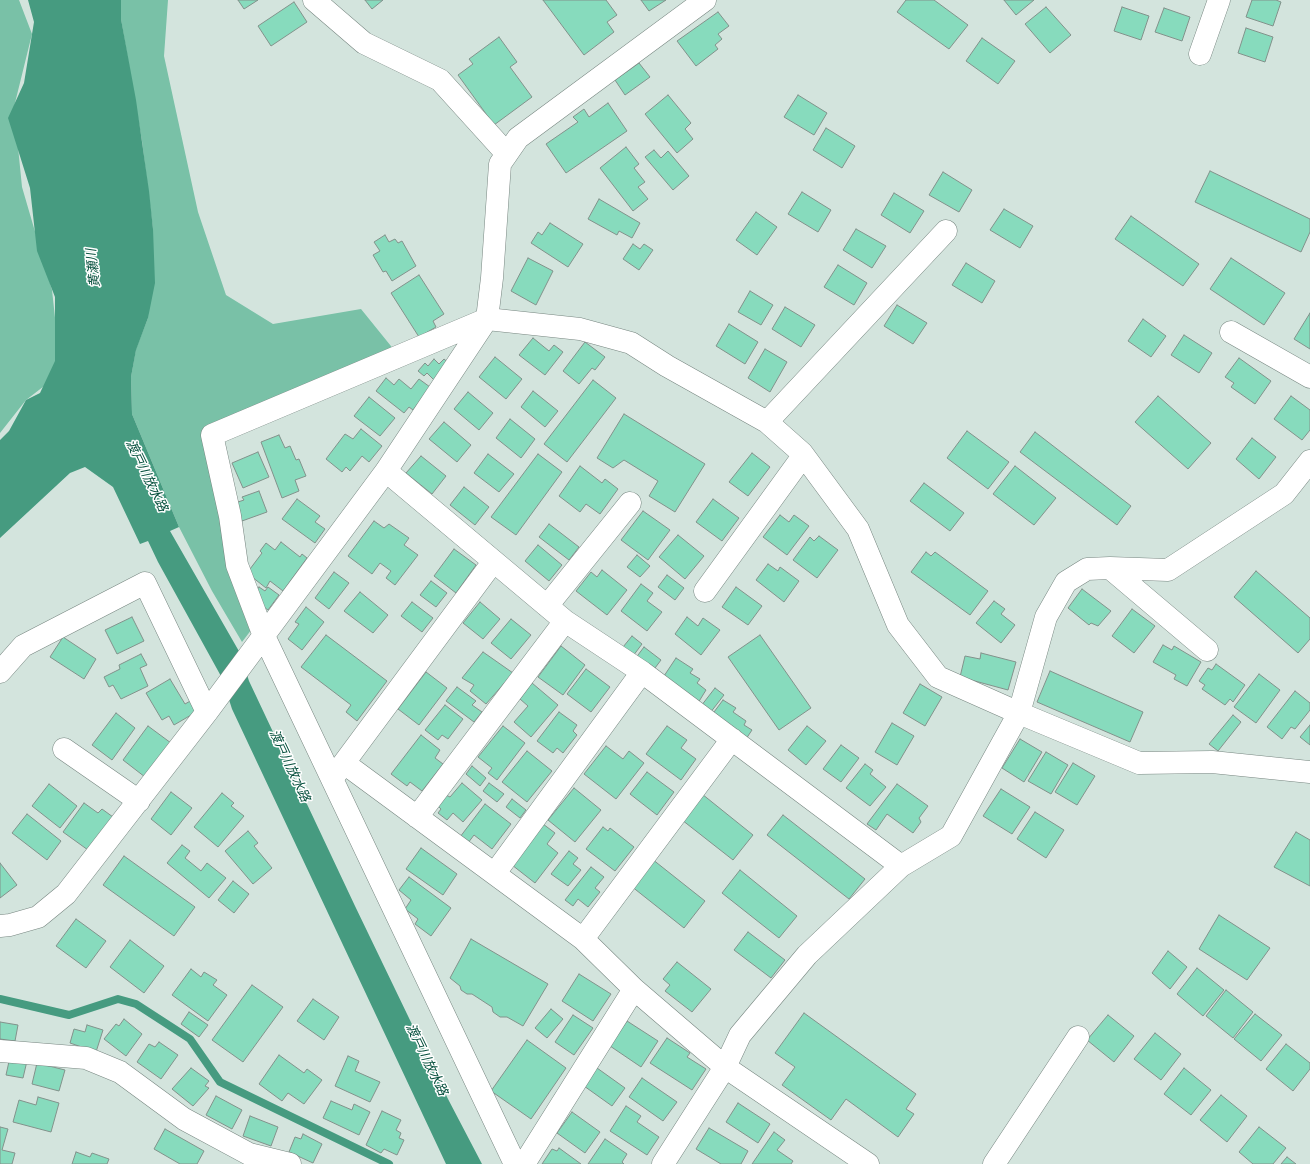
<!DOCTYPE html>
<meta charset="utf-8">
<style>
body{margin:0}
canvas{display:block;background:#d3e4dd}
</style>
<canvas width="1310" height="1164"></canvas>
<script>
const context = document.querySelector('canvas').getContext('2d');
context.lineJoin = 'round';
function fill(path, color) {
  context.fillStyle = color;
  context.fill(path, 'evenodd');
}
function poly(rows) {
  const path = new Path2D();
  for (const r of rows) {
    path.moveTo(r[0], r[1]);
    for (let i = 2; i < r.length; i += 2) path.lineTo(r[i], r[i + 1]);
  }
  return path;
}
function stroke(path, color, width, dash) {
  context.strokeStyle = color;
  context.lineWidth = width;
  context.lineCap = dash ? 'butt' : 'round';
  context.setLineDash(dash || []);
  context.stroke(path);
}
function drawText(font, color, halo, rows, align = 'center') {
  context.font = font + ' Poppins,"Noto Sans JP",sans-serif';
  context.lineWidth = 3;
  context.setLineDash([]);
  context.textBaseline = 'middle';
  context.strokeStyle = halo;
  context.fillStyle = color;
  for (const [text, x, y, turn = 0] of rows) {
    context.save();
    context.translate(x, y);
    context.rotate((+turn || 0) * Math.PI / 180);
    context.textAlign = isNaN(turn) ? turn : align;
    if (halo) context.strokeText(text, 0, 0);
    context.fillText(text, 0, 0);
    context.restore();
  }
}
fill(poly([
 [0,0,19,0,32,34,14,107,22,187,52,290,61,373,26,400,0,433],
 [121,0,168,0,164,56,198,212,226,295,273,324,361,309,399,356,212,435,258,621,242,642,212,591,179,527,132,414,131,377,136,349,148,318,153,229,142,141,121,19]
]), '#79c1a7');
fill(poly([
 [28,0,121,0,121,19,136,100,149,191,153,229,155,283,148,318,136,350,131,377,132,414,179,527,170,531,240,653,249,681,355,906,448,1099,482,1164,446,1164,232,709,222,678,158,562,148,541,140,544,113,487,85,467,70,473,0,538,0,440,9,431,26,400,40,393,55,361,55,297,37,251,30,188,8,118,24,83,34,22]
]), '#469b80');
stroke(poly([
 [0,999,69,1015,118,999,136,1004,190,1039,220,1082,389,1164]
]), '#469b80', 8);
const building = poly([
 [238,0,258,0,244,9,238,0],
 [365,0,383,0,372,9,365,0],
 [543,0,606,0,617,15,607,22,614,32,584,55,543,0],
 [641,0,666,0,649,11,641,0],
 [906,0,934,0,968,25,949,49,897,12,906,0],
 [1004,0,1034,0,1016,15,1004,0],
 [1252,0,1276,0,1281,2,1273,26,1246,17,1252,0],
 [294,2,307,22,271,46,258,26,294,2],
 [1046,7,1071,35,1050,53,1025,24,1046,7],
 [1122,7,1149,16,1141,40,1114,31,1122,7],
 [1164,8,1190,17,1182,41,1155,32,1164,8],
 [718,12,729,26,718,34,722,39,715,45,718,49,696,66,677,41,718,12],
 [1246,28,1273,37,1265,62,1238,53,1246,28],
 [499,37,517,62,510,67,532,97,494,125,458,75,473,64,469,59,499,37],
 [982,38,1015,61,998,84,966,61,982,38],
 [639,63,650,77,625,95,615,80,639,63],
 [668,95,691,123,685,129,693,139,677,153,645,114,668,95],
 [798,95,827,113,814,135,784,117,798,95],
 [608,103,627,131,566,173,546,144,578,122,573,117,584,109,589,117,608,103],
 [826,128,855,146,842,168,813,150,826,128],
 [626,147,639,164,634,168,645,182,638,187,648,199,633,211,600,168,626,147],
 [654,150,661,158,668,151,689,176,673,190,645,157,654,150],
 [1210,171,1310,219,1310,232,1301,252,1195,202,1210,171],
 [943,172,972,190,959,212,929,195,943,172],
 [802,192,831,210,818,232,788,214,802,192],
 [894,193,924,211,910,233,881,215,894,193],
 [599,199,640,223,632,238,619,231,617,235,588,219,599,199],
 [1004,209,1033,226,1020,248,990,230,1004,209],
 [756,212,777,227,757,255,736,240,756,212],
 [1131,216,1199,264,1183,286,1115,239,1131,216],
 [550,223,583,244,568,267,531,243,538,232,542,235,550,223],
 [856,229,886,246,872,268,843,250,856,229],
 [385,235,389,242,395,239,398,243,402,241,416,266,392,281,386,271,383,272,373,255,380,251,374,242,385,235],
 [633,244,640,249,644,244,653,250,639,270,623,259,633,244],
 [528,258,553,271,536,305,511,291,528,258],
 [1231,258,1285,293,1264,325,1210,289,1231,258],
 [966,263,995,281,982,303,952,285,966,263],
 [838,265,867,283,854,305,824,287,838,265],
 [419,275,444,314,433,321,436,327,419,337,391,293,419,275],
 [750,291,773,305,761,325,738,312,750,291],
 [897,305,927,323,913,344,884,326,897,305],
 [785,307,815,325,801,347,772,329,785,307],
 [1310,313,1310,349,1294,339,1310,313],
 [1143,319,1166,336,1151,357,1128,341,1143,319],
 [729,324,758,342,745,364,716,346,729,324],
 [1184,335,1212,353,1199,373,1171,355,1184,335],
 [533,338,549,351,554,345,563,352,545,375,519,355,533,338],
 [585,342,605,357,595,370,592,368,579,384,563,371,585,342],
 [765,349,787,362,770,392,748,378,765,349],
 [495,357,522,379,506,399,479,377,495,357],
 [1239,358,1271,381,1255,404,1231,387,1234,383,1225,377,1239,358],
 [434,359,439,364,444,359,450,364,435,381,427,373,424,376,418,371,425,363,428,366,434,359],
 [386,378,394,385,399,379,411,389,419,379,430,387,413,410,409,407,404,413,376,391,386,378],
 [593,380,616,398,567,462,544,444,593,380],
 [533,391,558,411,545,427,521,407,533,391],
 [468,392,493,413,479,430,454,409,468,392],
 [1158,396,1211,443,1188,469,1135,422,1158,396],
 [1291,396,1310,410,1310,430,1302,440,1274,419,1291,396],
 [369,397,395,418,380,436,354,416,369,397],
 [624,414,705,464,675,512,649,496,658,481,624,460,613,468,597,458,624,414],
 [510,419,535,439,521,458,496,438,510,419],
 [444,422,471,445,457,462,429,439,444,422],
 [361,429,382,446,369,462,362,456,350,471,346,467,342,472,326,459,345,434,353,439,361,429],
 [967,431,1009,462,988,489,947,458,967,431],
 [1035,432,1131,506,1117,525,1020,452,1035,432],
 [279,435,285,448,290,446,296,460,299,459,306,476,295,480,299,491,282,498,261,442,279,435],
 [1252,438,1276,457,1259,479,1236,459,1252,438],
 [258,452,269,477,243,488,232,463,258,452],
 [752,453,770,467,748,496,729,482,752,453],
 [488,454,514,474,499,492,474,473,488,454],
 [538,454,562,472,516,535,491,517,538,454],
 [421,456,446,476,432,494,406,473,421,456],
 [580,466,602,483,605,479,618,489,600,514,586,504,580,512,559,496,580,466],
 [1015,466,1056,498,1034,525,993,494,1015,466],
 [924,483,964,513,950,531,910,501,924,483],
 [464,487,489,507,475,525,450,505,464,487],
 [259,491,267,512,242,521,235,503,244,500,242,497,259,491],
 [297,499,320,516,315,522,325,529,315,543,282,519,297,499],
 [713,499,739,518,722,541,696,522,713,499],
 [643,511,670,530,648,560,621,540,643,511],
 [780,515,789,522,794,515,809,526,787,555,763,537,780,515],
 [374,521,384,528,389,524,409,538,404,545,418,555,395,585,386,578,391,571,380,563,372,574,348,556,374,521],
 [549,524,579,547,569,560,539,537,549,524],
 [678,535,704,556,685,579,659,557,678,535],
 [819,536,838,550,817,578,793,560,810,537,814,541,819,536],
 [281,542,300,557,302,554,307,558,283,591,270,581,266,588,247,573,262,553,260,551,266,543,275,550,281,542],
 [538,545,562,565,549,581,525,561,538,545],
 [454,549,476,565,456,593,434,576,454,549],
 [926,552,931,556,935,552,988,591,970,615,911,572,926,552],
 [637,555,650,566,640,577,627,567,637,555],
 [768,564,778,571,780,567,799,581,784,602,756,580,768,564],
 [602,570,627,590,607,615,576,591,591,572,597,577,602,570],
 [1256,571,1310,618,1310,639,1298,653,1234,597,1256,571],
 [334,572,349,583,329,609,315,598,334,572],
 [667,575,684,588,675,600,658,587,667,575],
 [431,581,447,593,436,607,420,595,431,581],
 [641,584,653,593,647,601,662,612,647,631,621,611,641,584],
 [259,587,265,591,268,587,279,595,268,610,255,601,254,594,259,587],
 [736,587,762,606,748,625,722,607,736,587],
 [1082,589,1111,611,1098,626,1091,623,1089,625,1068,608,1082,589],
 [360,592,388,615,373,633,344,611,360,592],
 [994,601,1005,609,1001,614,1015,625,1001,643,976,623,994,601],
 [412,602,433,618,422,632,401,616,412,602],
 [480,602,500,619,483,639,463,623,480,602],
 [306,607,324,622,302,650,288,639,299,624,295,622,306,607],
 [1132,609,1155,626,1134,653,1112,636,1132,609],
 [132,617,144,641,117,654,105,630,132,617],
 [687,617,698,626,703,618,720,630,701,655,675,634,687,617],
 [511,619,531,635,511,659,491,643,511,619],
 [326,635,387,681,357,721,346,712,351,705,301,667,326,635],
 [760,635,811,708,779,730,728,657,760,635],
 [632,636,642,644,633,656,623,647,632,636],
 [63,637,96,659,84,679,50,657,63,637],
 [1163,645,1172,650,1174,646,1201,662,1187,686,1174,679,1176,675,1153,662,1163,645],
 [561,646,585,665,563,695,538,677,561,646],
 [644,647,661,660,652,672,635,659,644,647],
 [483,652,513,673,486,704,470,691,474,685,462,678,483,652],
 [981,653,1016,662,1008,690,960,677,965,656,980,659,981,653],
 [141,654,147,665,140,668,148,686,121,699,113,685,109,687,104,677,120,669,119,665,141,654],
 [676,658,693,669,690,673,700,679,697,683,706,690,698,703,662,679,676,658],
 [1216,664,1245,685,1233,702,1230,699,1225,705,1202,689,1205,685,1199,681,1208,668,1212,670,1216,664],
 [586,669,610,687,591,712,567,694,586,669],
 [1050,671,1143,712,1130,742,1037,702,1050,671],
 [426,672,447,688,419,725,398,709,426,672],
 [1259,674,1280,690,1256,723,1234,707,1259,674],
 [170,679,185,704,192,700,198,711,174,725,169,716,162,720,146,693,170,679],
 [532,683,558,705,531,737,514,722,528,706,520,699,532,683],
 [920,684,942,697,925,726,903,713,920,684],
 [457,687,476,701,472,705,482,712,474,722,446,701,457,687],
 [715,688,724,695,710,713,701,706,715,688],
 [1295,691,1310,703,1310,710,1295,729,1291,727,1282,739,1267,727,1295,691],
 [723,700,736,708,733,712,746,721,744,725,752,730,746,739,711,716,723,700],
 [445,705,463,719,448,739,442,735,438,740,425,730,445,705],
 [559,712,577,725,573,731,577,735,563,753,557,748,553,753,537,741,559,712],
 [116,713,135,728,112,760,92,745,116,713],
 [1233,715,1241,722,1218,751,1209,744,1233,715],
 [892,723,914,736,897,765,875,752,892,723],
 [1310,725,1310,745,1300,737,1310,725],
 [148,726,171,743,145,777,123,760,148,726],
 [503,726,525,743,497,780,488,773,492,768,478,757,503,726],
 [667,726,687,740,681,748,696,759,681,780,646,754,667,726],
 [807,726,826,741,806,765,788,750,807,726],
 [421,735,440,750,435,758,443,764,422,791,410,782,407,786,391,774,421,735],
 [1020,739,1042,752,1024,782,1002,768,1020,739],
 [841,745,859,758,841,782,823,769,841,745],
 [606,746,623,759,629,751,644,763,616,799,584,774,606,746],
 [527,751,552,771,527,802,502,782,527,751],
 [1046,752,1068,765,1051,794,1028,781,1046,752],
 [1073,763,1095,776,1077,805,1055,792,1073,763],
 [865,764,873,770,870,774,886,787,870,806,846,788,865,764],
 [472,766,486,778,480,786,466,774,472,766],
 [647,772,674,792,657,815,630,794,647,772],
 [462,783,482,800,463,822,453,813,447,820,438,813,441,809,437,805,446,795,450,797,462,783],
 [489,783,504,794,497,802,483,791,489,783],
 [49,784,77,806,60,828,32,806,49,784],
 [897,784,928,806,919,818,921,822,913,833,887,814,876,830,867,824,897,784],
 [574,788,601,810,575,842,548,820,574,788],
 [1001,789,1030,807,1012,834,983,816,1001,789],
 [171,792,192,808,171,835,151,819,171,792],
 [222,793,234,803,231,806,244,816,218,847,194,827,222,793],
 [702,794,753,835,733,860,682,820,702,794],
 [512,799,526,810,520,818,506,807,512,799],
 [84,803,98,813,102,809,113,817,88,850,63,832,84,803],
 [485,804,511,824,492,849,474,835,468,843,460,837,485,804],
 [1035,812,1064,830,1046,858,1017,839,1035,812],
 [27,814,61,841,47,860,12,833,27,814],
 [783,815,865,879,849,899,767,835,783,815],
 [543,824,555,833,547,844,558,853,535,883,512,865,543,824],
 [603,827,608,831,610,828,634,847,615,871,586,849,603,827],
 [248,831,258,843,254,846,272,868,253,884,225,851,248,831],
 [1296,832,1310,840,1310,886,1274,867,1296,832],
 [182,845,190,851,185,858,201,871,207,863,226,878,209,898,167,863,182,845],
 [421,848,457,874,443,895,406,869,421,848],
 [569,851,578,858,573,864,581,870,568,886,551,874,569,851],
 [124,856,195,907,174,936,103,885,124,856],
 [652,859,705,901,684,928,631,886,652,859],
 [0,863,17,885,0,898,0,863],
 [591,867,604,877,595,888,600,892,588,907,578,899,573,906,565,900,591,867],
 [740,870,797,916,779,938,722,893,740,870],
 [409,877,451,908,431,936,415,924,418,919,405,909,411,900,399,890,409,877],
 [233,881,249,894,234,913,218,900,233,881],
 [1219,915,1270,948,1247,980,1199,949,1219,915],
 [76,919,106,941,86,968,56,946,76,919],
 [748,932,785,960,771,978,734,950,748,932],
 [471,939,548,984,523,1026,507,1017,500,1017,493,1012,492,1007,472,994,467,994,461,990,460,986,450,978,471,939],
 [130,940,164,966,144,993,110,967,130,940],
 [1168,951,1187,967,1170,989,1152,973,1168,951],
 [677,962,711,989,692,1012,665,991,670,985,663,979,677,962],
 [1197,968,1224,990,1203,1016,1177,994,1197,968],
 [191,969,201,977,204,972,217,980,213,985,227,995,208,1021,172,995,191,969],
 [579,974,611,994,593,1021,562,1001,579,974],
 [252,985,283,1007,243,1062,212,1040,252,985],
 [1226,990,1253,1012,1233,1038,1206,1016,1226,990],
 [313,999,339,1017,324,1040,297,1021,313,999],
 [551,1009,563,1019,547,1038,535,1028,551,1009],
 [189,1012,208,1025,199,1037,181,1024,189,1012],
 [804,1013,916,1094,906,1109,914,1114,898,1137,846,1099,831,1120,782,1085,795,1067,775,1053,804,1013],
 [1255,1014,1282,1035,1261,1061,1234,1039,1255,1014],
 [573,1015,593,1028,574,1055,555,1042,573,1015],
 [1108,1015,1134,1036,1114,1062,1087,1040,1108,1015],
 [124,1019,142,1034,126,1056,104,1039,116,1024,119,1026,124,1019],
 [627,1021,658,1041,641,1067,610,1046,627,1021],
 [0,1022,18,1025,15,1041,0,1039,0,1022],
 [87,1025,103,1030,96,1052,70,1043,74,1029,85,1032,87,1025],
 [1155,1033,1181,1054,1161,1080,1134,1059,1155,1033],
 [667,1038,690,1053,687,1057,706,1069,692,1090,650,1063,667,1038],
 [527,1040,566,1068,531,1119,491,1091,527,1040],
 [159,1042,178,1055,161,1079,137,1062,149,1044,155,1047,159,1042],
 [1286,1044,1310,1063,1310,1069,1293,1091,1266,1069,1286,1044],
 [279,1055,304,1073,307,1069,322,1080,304,1104,288,1093,282,1101,259,1084,279,1055],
 [348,1056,359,1061,355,1071,380,1082,370,1102,335,1086,348,1056],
 [10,1057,27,1061,23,1078,6,1075,10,1057],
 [37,1063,65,1070,59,1091,32,1084,37,1063],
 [191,1068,209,1081,205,1086,209,1088,193,1106,172,1089,191,1068],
 [597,1068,625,1088,612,1106,584,1086,597,1068],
 [1184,1068,1211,1090,1191,1115,1164,1094,1184,1068],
 [642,1078,677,1102,663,1121,629,1097,642,1078],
 [1221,1095,1247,1116,1227,1142,1200,1120,1221,1095],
 [216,1096,242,1110,232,1129,206,1115,216,1096],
 [38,1097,59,1103,51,1132,13,1122,19,1100,36,1105,38,1097],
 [331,1101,352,1110,354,1104,370,1112,359,1135,323,1118,331,1101],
 [738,1103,770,1124,758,1143,726,1122,738,1103],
 [626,1106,641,1116,637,1122,659,1137,647,1155,610,1131,626,1106],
 [382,1111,401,1120,396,1130,401,1133,399,1138,404,1140,397,1155,384,1149,381,1153,366,1145,382,1111],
 [572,1112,600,1132,585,1153,557,1133,572,1112],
 [250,1116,278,1127,271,1146,243,1136,250,1116],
 [0,1127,8,1129,2,1150,15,1153,12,1164,0,1164,0,1127],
 [1259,1127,1286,1148,1273,1164,1253,1164,1239,1152,1259,1127],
 [709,1128,748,1151,741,1164,721,1164,696,1149,709,1128],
 [165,1129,204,1151,197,1164,180,1164,154,1149,165,1129],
 [774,1132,785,1140,777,1150,793,1161,791,1164,752,1164,774,1132],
 [303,1134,322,1144,313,1163,289,1152,295,1137,301,1139,303,1134],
 [605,1139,627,1154,622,1162,624,1164,588,1164,605,1139],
 [559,1148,581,1164,542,1164,552,1149,557,1151,559,1148],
 [76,1152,90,1157,92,1153,109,1159,107,1164,72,1164,76,1152],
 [1287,1157,1296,1164,1281,1164,1287,1157]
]);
fill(building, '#87dbbd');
stroke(building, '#82928b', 1);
const minor = poly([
 [314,0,364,43,440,80,507,154],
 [1200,54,1219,0],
 [1231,332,1310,377],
 [767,422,946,231],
 [386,471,565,621,642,672,901,866],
 [1110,568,1168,570,1284,494,1310,461],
 [705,591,803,456],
 [547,606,630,503],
 [0,672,23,646,145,583,207,712],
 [64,749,139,801],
 [344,763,583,939,634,989,725,1067,868,1164],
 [335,775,493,562],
 [417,817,565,621],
 [495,873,642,672],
 [0,926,10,925,38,917,66,894,207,712,386,471,487,319,492,278,500,164,518,138,705,0],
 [583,939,732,739],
 [0,1051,86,1058,120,1072,184,1119,249,1154,290,1164],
 [515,1164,264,636,237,565,230,516,212,435,487,319,580,329,631,343,667,366,767,422,802,453,858,529,898,625,938,677,1019,713,1139,763,1212,762,1310,772],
 [524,1164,634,989],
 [663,1164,725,1067,740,1035,807,955,901,866,951,836,1019,713,1046,617,1066,582,1087,569,1110,568,1207,650],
 [994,1164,1078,1037]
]);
stroke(minor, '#778680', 23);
stroke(minor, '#fff', 22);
drawText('italic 13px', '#06503d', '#fff', [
 ["黄瀬川",94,268,-96],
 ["渡戸川放水路",146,476,64],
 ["渡戸川放水路",289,766,65],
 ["渡戸川放水路",426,1060,64]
]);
</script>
